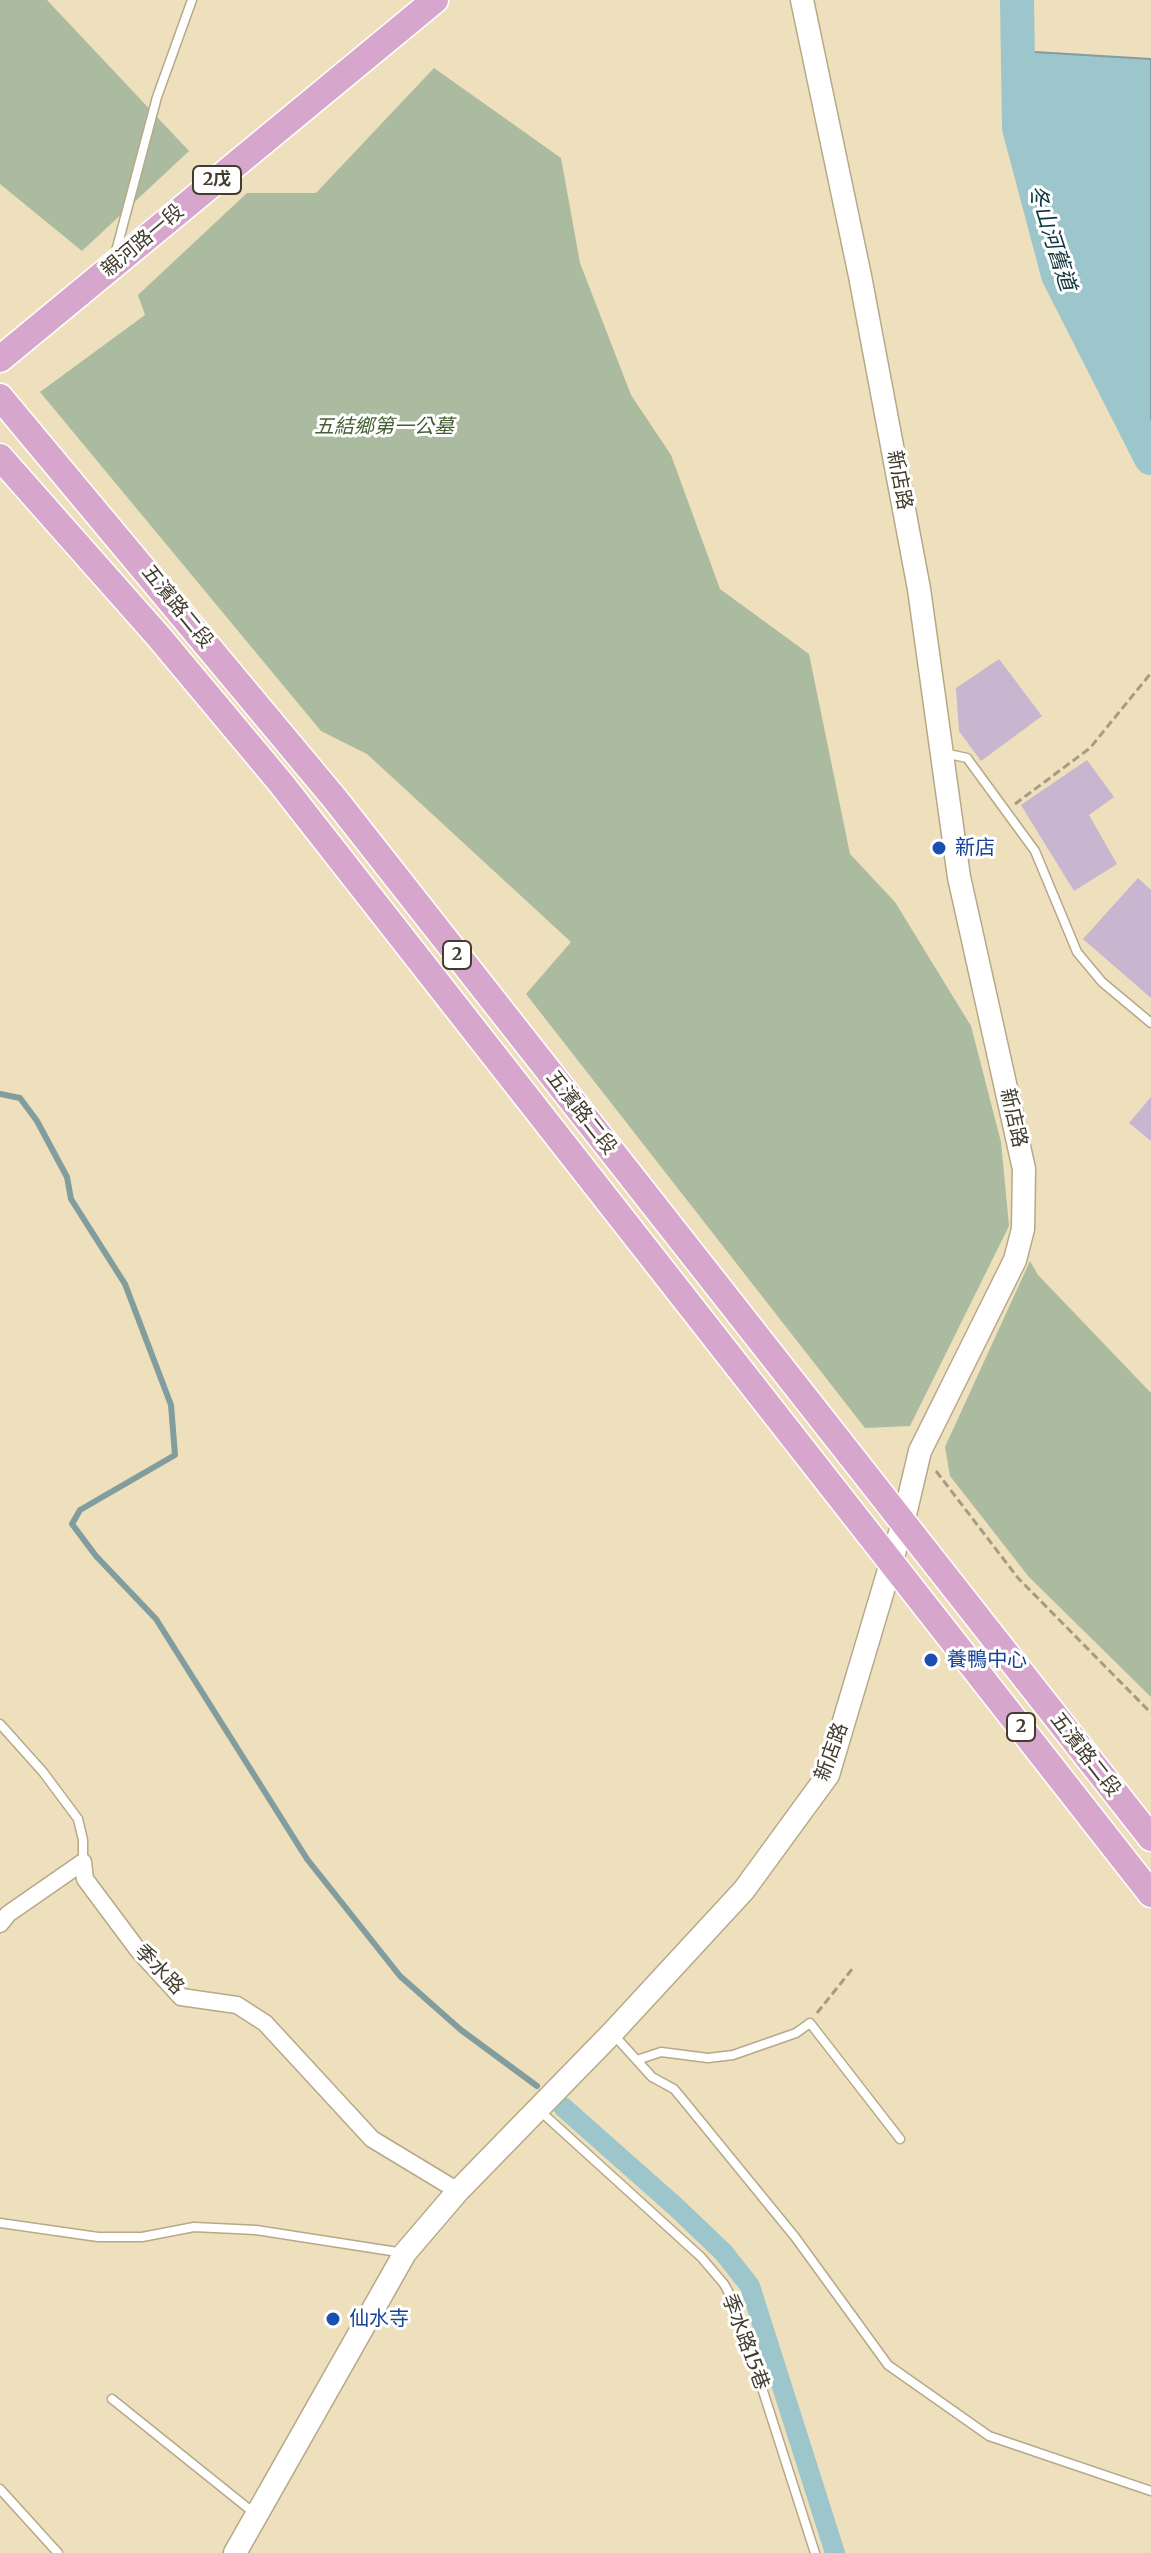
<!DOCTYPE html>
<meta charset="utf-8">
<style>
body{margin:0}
canvas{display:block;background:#eedfbd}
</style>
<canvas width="1151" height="2553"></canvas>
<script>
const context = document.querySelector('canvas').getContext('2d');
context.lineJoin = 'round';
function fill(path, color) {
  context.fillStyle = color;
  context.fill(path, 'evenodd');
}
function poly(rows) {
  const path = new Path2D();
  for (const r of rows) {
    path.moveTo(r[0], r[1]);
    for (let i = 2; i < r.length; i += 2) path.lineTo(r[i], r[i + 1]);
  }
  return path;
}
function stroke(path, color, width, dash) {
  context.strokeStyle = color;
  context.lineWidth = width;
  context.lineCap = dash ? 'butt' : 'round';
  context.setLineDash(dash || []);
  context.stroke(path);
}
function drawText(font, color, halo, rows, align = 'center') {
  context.font = font + ' Merriweather,"Noto Sans TC",serif';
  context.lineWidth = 6;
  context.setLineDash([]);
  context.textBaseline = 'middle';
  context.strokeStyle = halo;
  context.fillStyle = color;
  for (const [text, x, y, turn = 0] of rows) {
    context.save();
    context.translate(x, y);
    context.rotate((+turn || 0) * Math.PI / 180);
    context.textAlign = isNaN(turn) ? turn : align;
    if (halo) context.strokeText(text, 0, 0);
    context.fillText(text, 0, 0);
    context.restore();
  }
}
fill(poly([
 [0,0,47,0,189,151,82,251,0,184],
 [434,68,561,158,580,263,631,395,671,455,720,589,809,654,850,854,895,902,971,1026,1001,1142,1009,1226,910,1426,865,1428,526,994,571,942,367,754,321,731,40,392,145,315,138,295,247,193,316,193],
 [1030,1261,1038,1275,1151,1393,1151,1697,1029,1577,950,1476,945,1447]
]), '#aabba0');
const water = poly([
 [1018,51,1151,59,1151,458,1056,268,1019,128,1018,51]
]);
fill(water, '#9dc6cc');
stroke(water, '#829d9d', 2);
stroke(poly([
 [0,1094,20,1098,37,1121,67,1177,71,1199,125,1284,171,1405,175,1455,80,1510,72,1524,96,1556,156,1619,307,1859,400,1976,461,2030,537,2086]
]), '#829d9d', 6);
stroke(poly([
 [563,2107,677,2208,724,2253,750,2286,835,2553]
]), '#9dc6cc', 20);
stroke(poly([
 [1017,0,1019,128,1058,275,1151,458]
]), '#9dc6cc', 34);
fill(poly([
 [999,659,1042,716,981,761,959,731,956,688],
 [1087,760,1114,797,1089,815,1117,864,1074,891,1021,805],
 [1138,878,1151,890,1151,998,1083,939],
 [1151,1097,1151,1141,1129,1123]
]), '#c8b5d0');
const service = poly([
 [115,255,157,97,192,0],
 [944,753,967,758,1035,851,1077,952,1102,982,1151,1023],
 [0,1724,43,1772,78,1819,83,1840,83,1861],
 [613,2034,652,2077,674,2089,684,2101,795,2237,888,2365,989,2436,1151,2491],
 [637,2060,661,2052,708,2058,733,2055,796,2033,810,2023,900,2139],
 [539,2110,701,2257,724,2284,735,2304,815,2553],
 [0,2223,98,2237,142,2237,194,2227,256,2230,404,2253],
 [112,2399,254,2513],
 [0,2489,58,2553]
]);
const minor = poly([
 [0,1924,8,1914,83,1862,85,1879,138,1950,181,1997,237,2005,265,2023,372,2139,458,2191]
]);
const tertiary = poly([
 [235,2553,405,2253,458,2191,612,2033,744,1890,828,1775,903,1523,920,1451,1015,1260,1023,1229,1024,1169,959,877,919,589,860,276,802,0]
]);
const primary = poly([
 [0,359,435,0],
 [0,397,335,799,1151,1838],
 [0,457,159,637,280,782,1151,1894]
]);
stroke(service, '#b6a988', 11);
stroke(minor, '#b6a988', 19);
stroke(tertiary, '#b6a988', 25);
stroke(primary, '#fff', 29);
stroke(poly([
 [1015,804,1090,748,1151,673],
 [936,1471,1018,1578,1151,1713],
 [817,2013,853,1968]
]), '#a79b82', 3, [8, 4]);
stroke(service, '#fff', 8);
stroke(minor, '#fff', 16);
stroke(tertiary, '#fff', 22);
stroke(primary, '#d7a6cc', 26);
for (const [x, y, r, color] of [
 [939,848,8,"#1a4fb4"],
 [931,1660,8,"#1a4fb4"],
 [333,2319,8,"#1a4fb4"]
]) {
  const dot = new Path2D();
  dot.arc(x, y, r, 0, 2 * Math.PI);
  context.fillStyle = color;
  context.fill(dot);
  stroke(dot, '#fff', 3);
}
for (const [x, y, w] of [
 [217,180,48],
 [457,955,28],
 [1021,1727,28]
]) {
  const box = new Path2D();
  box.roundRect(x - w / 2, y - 14, w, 28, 6);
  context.fillStyle = '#fff';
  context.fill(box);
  stroke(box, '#423c2f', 2);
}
drawText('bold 18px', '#423c2f', null, [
 ["2戊",217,180],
 ["2",457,955],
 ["2",1021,1727]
]);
drawText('20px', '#423c2f', '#fff', [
 ["親河路一段",143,241,-40],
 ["新店路",899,480,79],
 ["五濱路二段",177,607,51],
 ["五濱路二段",581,1113,52],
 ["新店路",1013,1118,77],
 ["新店路",832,1752,-70],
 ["五濱路二段",1085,1755,52],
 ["季水路",159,1970,46],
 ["季水路15巷",745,2342,70]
]);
drawText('italic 20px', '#465f33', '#fff', [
 ["五結鄉第一公墓",384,427]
]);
drawText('20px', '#164399', '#fff', [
 ["新店",955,848],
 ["養鴨中心",947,1660],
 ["仙水寺",349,2319]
], 'left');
drawText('italic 22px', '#10373d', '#fff', [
 ["冬山河舊道",1051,238,72]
]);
</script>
